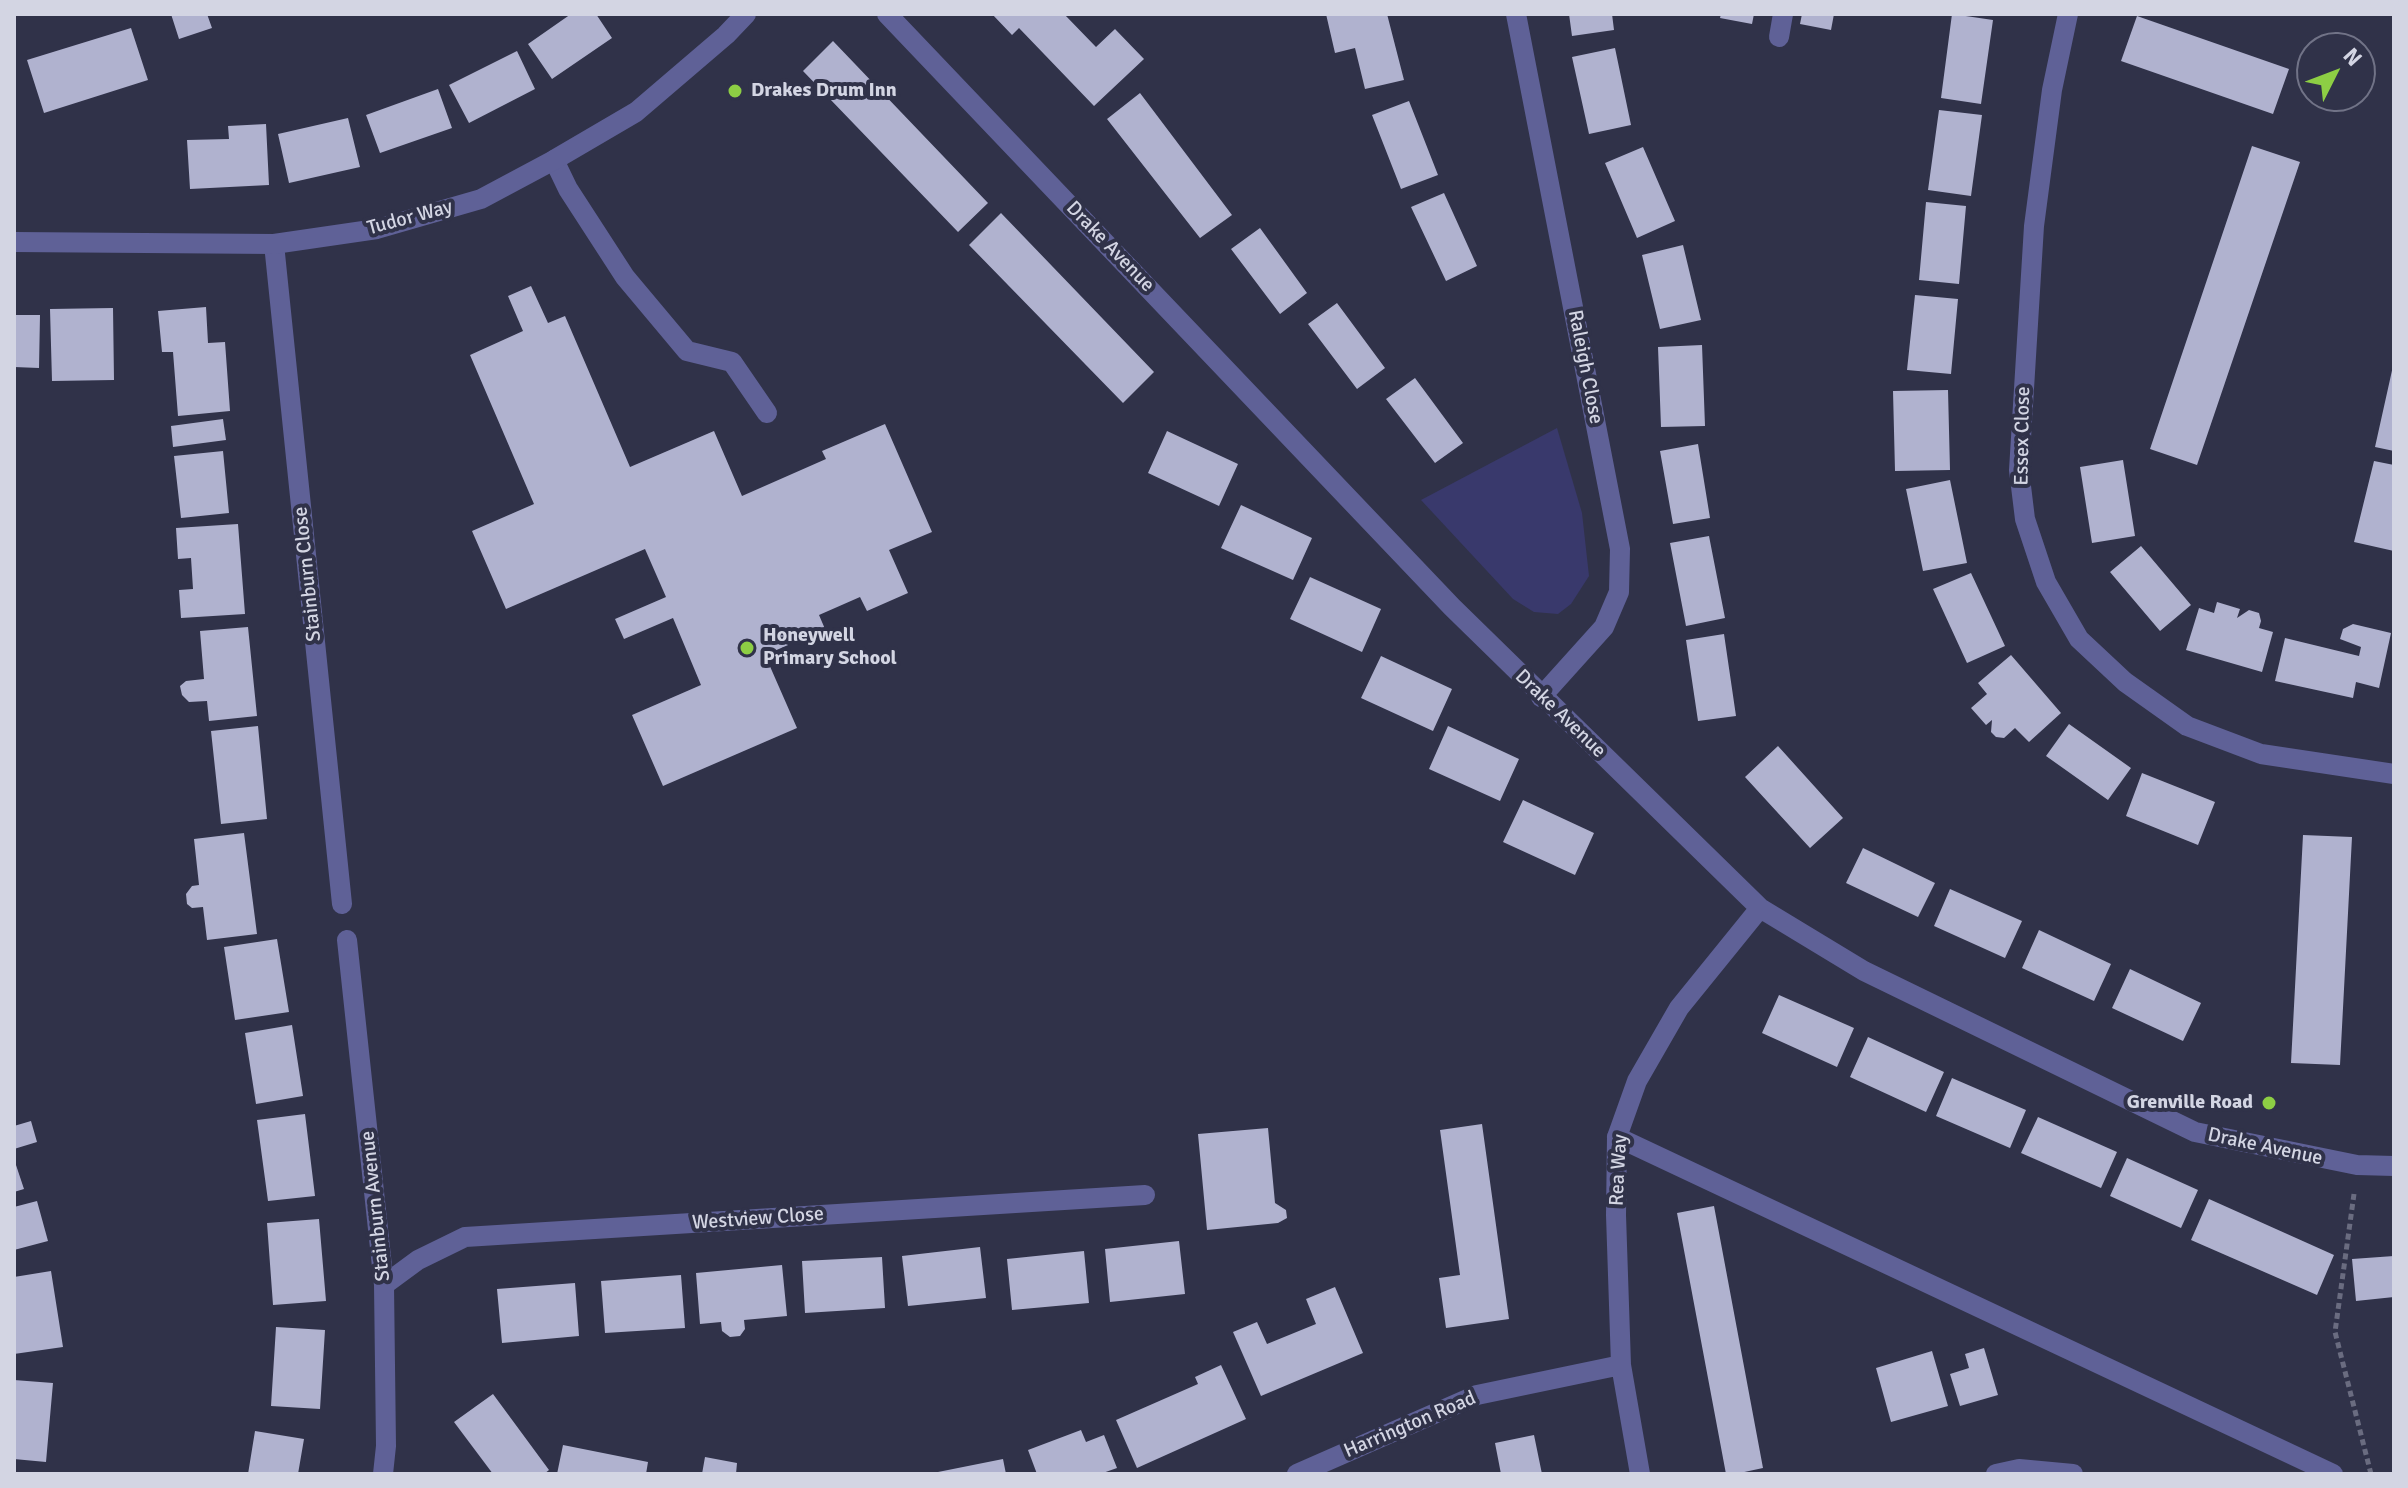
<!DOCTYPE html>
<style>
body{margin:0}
#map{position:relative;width:2408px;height:1488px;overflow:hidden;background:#303249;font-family:Signika,sans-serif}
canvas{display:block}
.frame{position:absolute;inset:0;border:16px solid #d3d5e3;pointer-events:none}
.north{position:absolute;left:2296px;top:32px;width:80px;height:80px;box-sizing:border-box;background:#303249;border:2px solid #717387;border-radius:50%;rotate:48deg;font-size:22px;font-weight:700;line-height:32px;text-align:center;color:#d3d5e3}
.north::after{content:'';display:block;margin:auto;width:28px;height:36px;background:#8dce44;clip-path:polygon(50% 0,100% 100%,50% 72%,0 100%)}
</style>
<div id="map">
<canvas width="2408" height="1488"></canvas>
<div class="frame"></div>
<div class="north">N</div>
</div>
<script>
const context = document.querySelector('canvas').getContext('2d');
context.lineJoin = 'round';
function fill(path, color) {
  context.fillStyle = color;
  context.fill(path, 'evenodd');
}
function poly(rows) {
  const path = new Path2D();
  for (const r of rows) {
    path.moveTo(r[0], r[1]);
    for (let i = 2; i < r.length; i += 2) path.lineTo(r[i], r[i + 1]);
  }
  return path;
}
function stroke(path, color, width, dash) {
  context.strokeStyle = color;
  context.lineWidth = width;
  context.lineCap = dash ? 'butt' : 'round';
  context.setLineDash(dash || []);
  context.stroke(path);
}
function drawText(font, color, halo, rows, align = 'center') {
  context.font = font + ' Signika,sans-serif';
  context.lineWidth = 8;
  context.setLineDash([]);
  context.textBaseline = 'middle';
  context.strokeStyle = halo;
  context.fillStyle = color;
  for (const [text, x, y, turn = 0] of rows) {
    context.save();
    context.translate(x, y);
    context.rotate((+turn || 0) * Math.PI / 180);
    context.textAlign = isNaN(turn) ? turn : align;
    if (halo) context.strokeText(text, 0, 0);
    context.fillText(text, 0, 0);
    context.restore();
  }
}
fill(poly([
 [1557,428,1582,513,1589,576,1571,604,1558,614,1534,612,1513,599,1421,500]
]), '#39396c');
fill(poly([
 [171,14,207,14,212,28,179,39],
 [571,14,596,14,612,38,552,79,528,44],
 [992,14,1064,14,1096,47,1115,29,1144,59,1094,106,1019,28,1012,35],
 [1326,14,1387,14,1404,80,1365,89,1355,48,1335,53],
 [1569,14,1612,14,1614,30,1572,36],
 [1721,14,1754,14,1752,24,1720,18],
 [1802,14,1834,14,1831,30,1800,24],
 [1952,14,1993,20,1981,104,1941,98],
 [2137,16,2289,69,2273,114,2121,61],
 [131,28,148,80,44,113,27,60],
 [833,41,988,203,958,232,803,71],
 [1615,48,1631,125,1589,134,1572,57],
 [517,51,535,89,469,123,449,85],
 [438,89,452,128,380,153,366,115],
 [1140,93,1232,215,1200,238,1107,119],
 [1409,101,1438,175,1401,189,1372,115],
 [1939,110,1982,115,1971,196,1928,190],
 [348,118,360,167,289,183,278,134],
 [266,124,269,185,190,189,187,140,229,139,228,126],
 [2252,146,2300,162,2197,465,2150,449],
 [1643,147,1675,221,1637,238,1605,163],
 [1444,193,1477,266,1446,281,1411,207],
 [1926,202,1966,206,1959,284,1919,280],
 [1001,213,1154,372,1123,403,969,245],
 [1260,228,1307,293,1280,314,1231,249],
 [1683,245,1701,320,1660,329,1642,255],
 [531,286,548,323,565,316,630,467,714,431,742,496,826,459,822,451,885,424,932,532,889,550,908,593,867,611,860,597,819,615,825,629,765,655,797,728,663,786,632,715,701,685,673,618,624,639,615,619,666,597,645,549,506,609,472,531,534,504,470,355,523,331,508,296],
 [1915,295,1958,299,1951,374,1907,370],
 [1337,303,1385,368,1357,389,1308,324],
 [206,307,208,343,225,342,230,411,178,416,173,352,162,352,158,311],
 [113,308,114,380,52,381,50,309],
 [14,315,40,315,39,368,14,367],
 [1702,345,1705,426,1661,427,1658,347],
 [2393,366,2394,366,2394,451,2375,447],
 [1415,378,1463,443,1435,463,1386,399],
 [1948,390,1950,470,1895,471,1893,391],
 [223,419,226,440,173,447,171,426],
 [1167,431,1238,464,1219,506,1148,473],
 [1698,444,1710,518,1673,524,1660,451],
 [223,451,229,513,181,518,174,456],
 [2123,460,2135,536,2092,543,2080,467],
 [2374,461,2394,465,2394,551,2354,542],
 [1950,480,1967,563,1923,571,1906,489],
 [1241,505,1312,538,1293,580,1221,548],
 [238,524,245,614,181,618,179,590,193,589,191,558,178,559,176,528],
 [1709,536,1725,618,1686,626,1670,543],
 [2141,546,2191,605,2160,631,2110,572],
 [1971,573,2005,646,1967,663,1933,589],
 [1310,577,1381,609,1362,652,1290,619],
 [2217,602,2240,609,2237,618,2249,610,2259,613,2261,621,2259,628,2273,632,2262,672,2186,650,2199,608,2214,613],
 [2353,624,2391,633,2379,688,2356,682,2353,698,2275,681,2285,638,2359,656,2361,647,2340,639,2343,629],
 [248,627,257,716,209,721,207,701,189,702,182,695,180,686,186,681,204,679,200,631],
 [1724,634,1736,716,1698,721,1686,640],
 [2011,655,2061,713,2029,742,2015,728,2004,738,1996,737,1991,732,1992,720,1986,725,1971,708,1987,694,1978,683],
 [1381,656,1452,689,1433,731,1361,698],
 [2069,724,2131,768,2108,800,2046,756],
 [258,726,267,819,221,824,211,731],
 [1448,726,1519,759,1500,801,1429,769],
 [1778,746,1843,818,1810,848,1745,777],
 [2142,773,2215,802,2198,845,2126,816],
 [1523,800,1594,833,1575,875,1503,842],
 [244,833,257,934,207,940,203,907,192,908,187,904,186,894,192,886,199,885,194,839],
 [2303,835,2352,837,2340,1065,2291,1063],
 [1863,848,1935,883,1918,917,1846,883],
 [1950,889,2022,921,2005,958,1934,926],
 [2039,930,2111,964,2094,1001,2022,968],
 [277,939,289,1012,235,1020,224,947],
 [2130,969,2201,1003,2183,1041,2112,1008],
 [1779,995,1854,1028,1837,1067,1762,1033],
 [292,1025,303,1096,256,1104,245,1033],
 [1868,1037,1944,1072,1926,1112,1850,1077],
 [1952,1078,2026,1110,2010,1148,1936,1116],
 [305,1114,315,1196,268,1201,257,1120],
 [2038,1117,2117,1152,2101,1188,2021,1153],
 [31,1121,37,1142,14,1149,14,1126],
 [1482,1124,1509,1319,1446,1328,1439,1278,1460,1275,1440,1130],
 [1268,1128,1275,1203,1286,1210,1287,1218,1278,1223,1207,1230,1198,1134],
 [2127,1158,2198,1190,2181,1228,2110,1196],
 [14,1159,24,1189,14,1192],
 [2209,1199,2334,1255,2317,1295,2191,1240],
 [37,1201,48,1241,14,1250,14,1207],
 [1714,1206,1763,1468,1735,1474,1726,1474,1677,1213],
 [319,1219,326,1301,273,1305,267,1223],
 [1179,1241,1185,1294,1110,1302,1105,1249],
 [980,1247,986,1298,908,1306,902,1256],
 [1084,1251,1089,1303,1012,1310,1007,1259],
 [2394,1256,2394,1297,2356,1301,2352,1259],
 [882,1257,885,1308,805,1313,802,1261],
 [782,1265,787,1316,744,1320,745,1329,740,1336,730,1337,722,1331,721,1322,700,1324,696,1273],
 [51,1271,63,1347,14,1354,14,1277],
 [681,1275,685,1328,605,1333,601,1281],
 [575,1283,579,1336,502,1343,497,1289],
 [1335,1287,1363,1353,1261,1396,1233,1332,1257,1322,1267,1344,1316,1324,1306,1299],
 [276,1327,325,1330,320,1409,271,1406],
 [1984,1348,1998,1395,1960,1406,1950,1374,1969,1368,1965,1354],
 [1932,1351,1948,1406,1891,1422,1876,1368],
 [1221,1365,1246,1419,1137,1468,1116,1420,1198,1384,1195,1377],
 [14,1380,53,1383,46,1462,14,1459],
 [493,1394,549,1470,544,1474,493,1474,454,1422],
 [1081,1430,1086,1442,1104,1435,1117,1468,1100,1474,1037,1474,1028,1450],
 [255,1431,304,1439,298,1474,248,1474],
 [1534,1435,1542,1474,1501,1474,1495,1443],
 [563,1445,648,1462,646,1474,557,1474],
 [705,1457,737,1463,736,1474,702,1474],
 [1003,1459,1006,1474,933,1474,933,1473]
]), '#b0b2cf');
stroke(poly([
 [2354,1194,2335,1332,2371,1474]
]), '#6a6c80', 5, [6, 4]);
stroke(poly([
 [1779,37,1783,14],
 [554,160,568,189,625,277,687,351,732,362,767,413],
 [1617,1137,2333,1474]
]), '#5f6197', 20);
stroke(poly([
 [887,14,1452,607,1760,908,1864,971,2195,1132,2357,1165,2394,1166],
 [1516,14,1620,549,1619,592,1604,627,1541,697],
 [2068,14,2052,90,2034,226,2019,470,2025,519,2046,582,2079,639,2125,682,2187,726,2261,754,2394,774],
 [274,244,342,904],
 [347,940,384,1285,386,1446,383,1474],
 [384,1285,418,1260,465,1237,1145,1195],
 [1297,1474,1477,1395,1621,1365],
 [1640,1474,1621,1365,1616,1215,1617,1137,1637,1081,1679,1008,1760,908],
 [1996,1474,2019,1469,2073,1474]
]), '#5f6197', 20);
stroke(poly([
 [14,242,274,244,377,229,481,199,554,160,636,112,726,35,746,14]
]), '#5f6197', 20);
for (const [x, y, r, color] of [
 [735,91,8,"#8dce44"],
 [747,648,8,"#8dce44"],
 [2269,1103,8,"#8dce44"]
]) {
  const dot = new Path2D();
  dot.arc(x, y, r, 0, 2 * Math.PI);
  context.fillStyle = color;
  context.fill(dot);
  stroke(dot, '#303249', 3);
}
drawText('bold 20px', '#d3d5e3', '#303249', [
 ["Drakes Drum Inn",751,91],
 ["Honeywell",763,636],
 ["Primary School",763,659],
 ["Grenville Road",2253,1103,"right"]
], 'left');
drawText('20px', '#d3d5e3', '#303249', [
 ["Tudor Way",410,218,-15],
 ["Drake Avenue",1110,247,46],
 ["Raleigh Close",1585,367,79],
 ["Essex Close",2023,436,-89],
 ["Stainburn Close",308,574,-96],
 ["Drake Avenue",1560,714,44],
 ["Drake Avenue",2265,1147,12],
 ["Rea Way",1619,1170,-87],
 ["Stainburn Avenue",376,1206,-96],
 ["Westview Close",758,1219,-4],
 ["Harrington Road",1410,1425,-23]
]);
</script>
